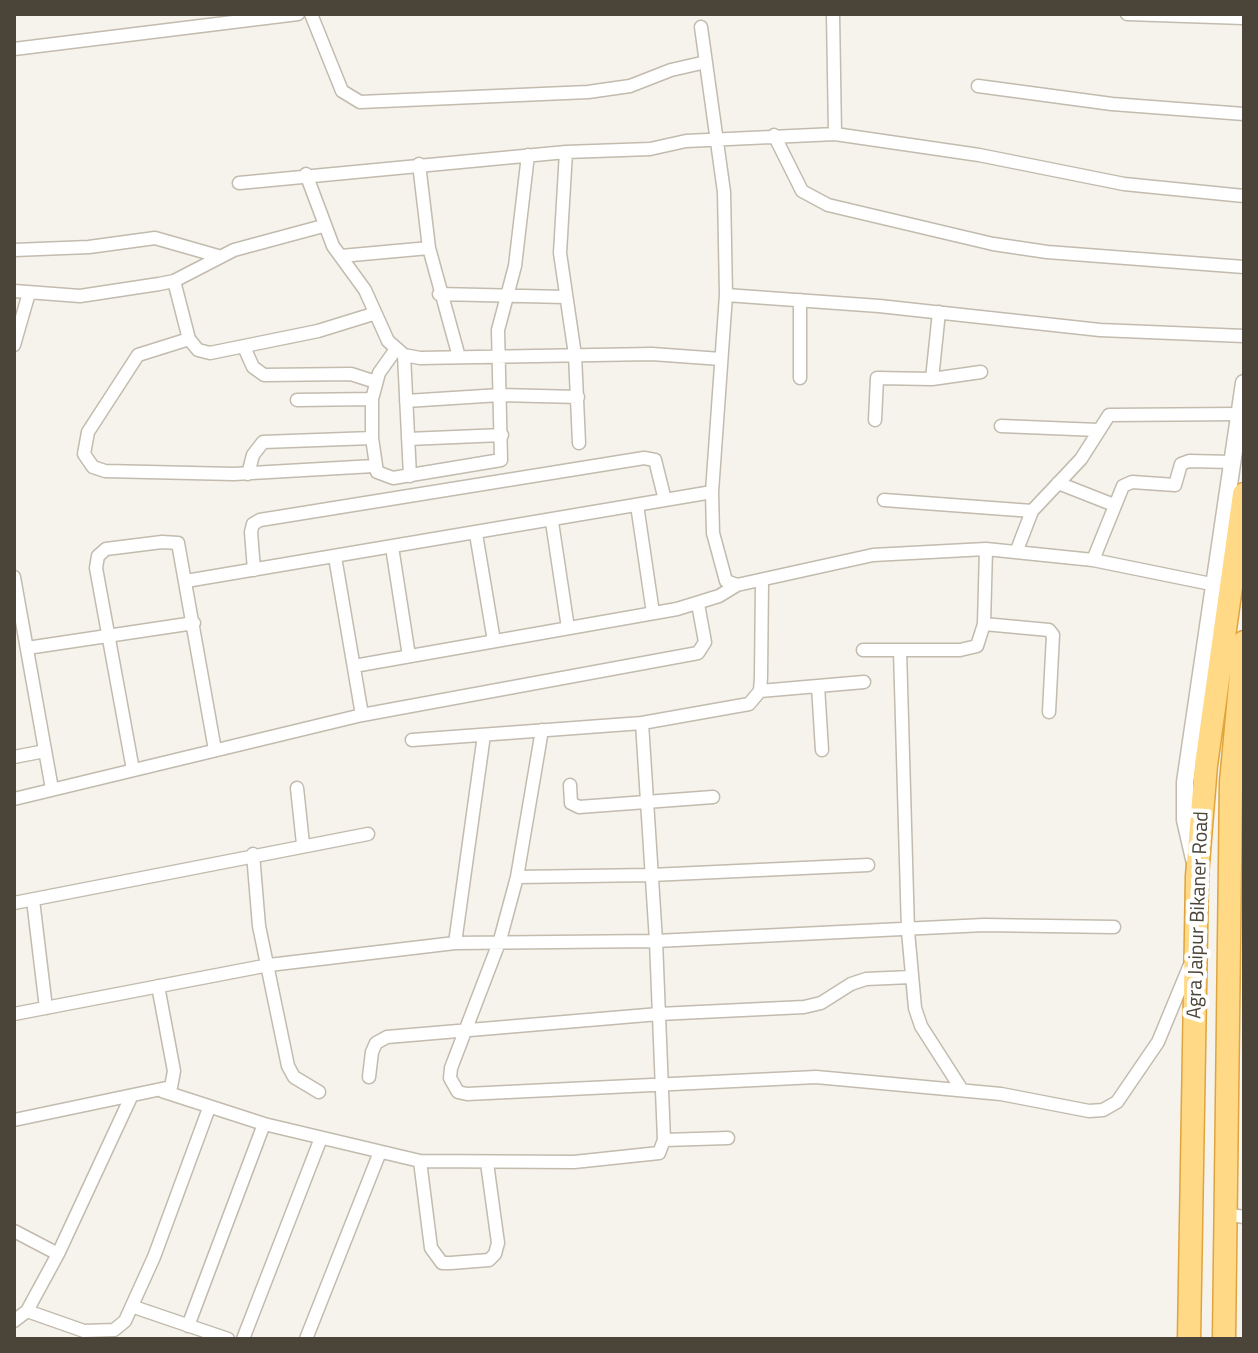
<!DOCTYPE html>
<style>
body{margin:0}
#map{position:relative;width:1258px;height:1353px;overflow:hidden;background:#f6f3ec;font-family:"Titillium Web",sans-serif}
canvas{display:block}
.frame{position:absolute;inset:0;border:16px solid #4b4439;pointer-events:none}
</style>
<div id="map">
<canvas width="1258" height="1353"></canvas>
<div class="frame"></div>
</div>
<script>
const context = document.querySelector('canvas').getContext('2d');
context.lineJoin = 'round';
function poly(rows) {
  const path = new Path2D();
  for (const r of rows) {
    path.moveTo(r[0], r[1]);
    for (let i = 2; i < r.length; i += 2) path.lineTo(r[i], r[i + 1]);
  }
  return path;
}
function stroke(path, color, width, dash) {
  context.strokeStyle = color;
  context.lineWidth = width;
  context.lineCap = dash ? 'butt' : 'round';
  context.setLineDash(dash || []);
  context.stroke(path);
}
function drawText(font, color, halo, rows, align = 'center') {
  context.font = font + ' "Titillium Web",sans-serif';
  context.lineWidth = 8;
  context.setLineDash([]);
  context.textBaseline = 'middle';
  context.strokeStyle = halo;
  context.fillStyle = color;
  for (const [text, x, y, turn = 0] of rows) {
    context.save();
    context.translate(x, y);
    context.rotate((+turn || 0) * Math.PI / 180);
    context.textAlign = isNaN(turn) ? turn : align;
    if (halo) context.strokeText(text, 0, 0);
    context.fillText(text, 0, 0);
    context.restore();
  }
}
const minor = poly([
 [311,14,342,91,360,102,588,92,630,86,671,70,706,62],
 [833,14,835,134,979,155,1124,184,1244,196],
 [1127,14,1244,18],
 [701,27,724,192,726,295,712,492,713,533,726,581,737,585,873,555,986,549,1093,560,1221,586],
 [14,49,298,14],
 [978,86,1112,104,1244,114],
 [774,135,802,191,828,205,993,244,1047,252,1244,267],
 [566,152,560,253,575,355,579,443],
 [419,164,429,248,459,357],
 [306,174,333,246,365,290,388,341,404,355,420,358,652,354,721,359],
 [239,183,566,152,650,149,686,141,835,134],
 [14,250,89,247,155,238,218,256],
 [341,256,429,248],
 [174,281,189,339,198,350,210,353,318,331,373,314],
 [14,291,80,296,159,284,174,281,234,250,323,226],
 [439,294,565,297],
 [726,295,879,306,1100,330,1244,336],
 [800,300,800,378],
 [189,339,138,355,88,432,84,454,93,467,105,471,234,474,374,466],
 [14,345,29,293],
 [244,347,253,367,264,375,351,374,376,382],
 [396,349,379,373,372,399,372,438,377,472,393,478,501,460,498,330,515,266,528,155],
 [404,355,410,476],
 [932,379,939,312],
 [297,400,372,399],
 [406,401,500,395,578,397],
 [875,420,877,378,932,379,981,372],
 [1001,426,1098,430],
 [408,439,502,435],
 [248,474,253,455,263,442,372,438],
 [1058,483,1114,505],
 [884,500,1032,511],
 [637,505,653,613],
 [552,522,568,628],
 [476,534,494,641],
 [392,547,409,656],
 [1017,550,1032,511,1081,459,1109,415,1239,414],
 [335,557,362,715],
 [1093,560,1123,486,1132,482,1175,485,1181,464,1189,461,1232,462],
 [254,570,251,532,253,524,260,520,644,458,655,460,665,500],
 [14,577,52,789],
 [186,581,712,492],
 [984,624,1049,630,1053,635,1049,712],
 [27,648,194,623],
 [863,650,960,650,977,646,984,624,986,549],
 [900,650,908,931,915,1008,921,1026,962,1090],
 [354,666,677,609,719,596,737,585],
 [818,686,822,750],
 [760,691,864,682],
 [542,730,517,877,500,940,451,1068,450,1078,458,1092,467,1094,816,1077,1001,1094,1089,1111,1103,1110,1117,1102,1158,1042,1189,967],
 [412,740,642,723,749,704,760,691,761,677,762,581],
 [14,757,45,751],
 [133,770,96,568,98,556,106,549,162,542,178,543,215,750],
 [570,785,571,803,579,807,713,797],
 [297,788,303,844],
 [14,799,362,715,698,653,705,642,698,604],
 [253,854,259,926,288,1066,294,1077,319,1092],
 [517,877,651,875,868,865],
 [33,900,46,1008],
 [14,903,368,834],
 [455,943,484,735],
 [14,1014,269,965,455,943,656,941,984,925,1114,927],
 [369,1077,372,1052,376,1043,387,1037,659,1014,804,1007,821,1003,851,984,866,979,911,977],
 [162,1091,264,1124,420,1161,574,1162,659,1153,664,1140,656,941,642,723],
 [14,1120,171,1087,174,1071,158,986],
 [664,1140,728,1138],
 [420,1161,431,1248,442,1263,451,1263,489,1260,495,1254,498,1243,487,1163],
 [1225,1214,1244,1217],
 [14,1231,58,1254],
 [134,1307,228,1339],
 [27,1311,84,1331,114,1330,125,1321,154,1257,209,1108],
 [14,1321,27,1311,58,1254,131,1097],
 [188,1326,264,1124],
 [243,1339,321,1138],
 [306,1339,380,1152]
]);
const tertiary = poly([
 [1194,859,1185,820,1185,782,1244,383]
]);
const trunk = poly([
 [1189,1339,1197,876,1206,765,1244,494],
 [1224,1339,1231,782,1244,642]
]);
stroke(minor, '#c2bbae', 15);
stroke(tertiary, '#c2bbae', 19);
stroke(trunk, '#e0a43c', 25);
stroke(minor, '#fff', 12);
stroke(tertiary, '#fff', 16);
stroke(trunk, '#ffd985', 22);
drawText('20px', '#4b4439', '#fff', [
 ["Agra Jaipur Bikaner Road",1199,915,-88]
]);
</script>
